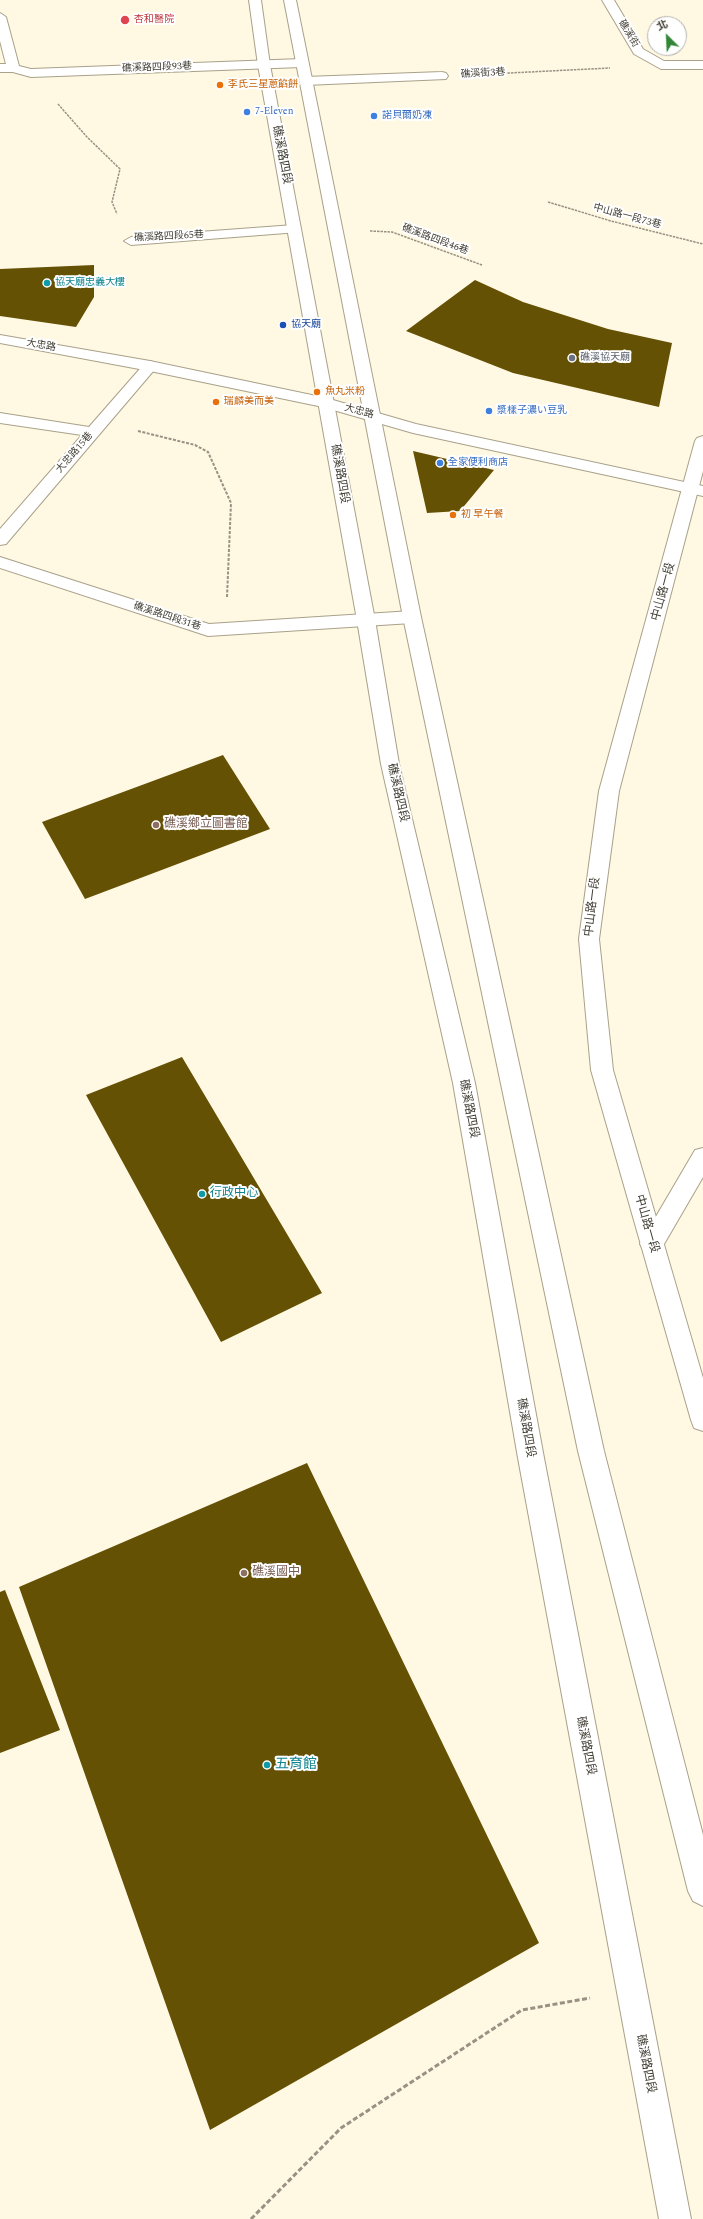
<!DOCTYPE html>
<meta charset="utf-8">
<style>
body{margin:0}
#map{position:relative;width:703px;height:2219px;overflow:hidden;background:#fff8e3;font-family:Spectral,"Noto Sans TC",serif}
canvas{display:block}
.north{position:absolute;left:647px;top:16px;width:40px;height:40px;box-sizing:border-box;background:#fff;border:1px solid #b3b1ad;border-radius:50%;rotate:336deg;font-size:11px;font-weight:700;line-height:16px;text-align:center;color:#403d33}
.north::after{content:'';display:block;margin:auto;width:14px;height:18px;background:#318736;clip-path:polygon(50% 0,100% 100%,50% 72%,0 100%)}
</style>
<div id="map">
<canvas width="703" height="2219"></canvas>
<div class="north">北</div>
</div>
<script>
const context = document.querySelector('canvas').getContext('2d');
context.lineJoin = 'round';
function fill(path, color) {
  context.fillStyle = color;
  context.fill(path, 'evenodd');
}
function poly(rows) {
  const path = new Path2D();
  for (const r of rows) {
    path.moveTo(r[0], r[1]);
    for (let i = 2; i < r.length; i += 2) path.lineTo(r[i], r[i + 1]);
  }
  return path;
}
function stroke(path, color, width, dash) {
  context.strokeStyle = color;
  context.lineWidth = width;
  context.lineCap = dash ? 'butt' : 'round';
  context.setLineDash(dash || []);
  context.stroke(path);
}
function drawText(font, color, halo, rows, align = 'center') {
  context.font = font + ' Spectral,"Noto Sans TC","Noto Sans JP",serif';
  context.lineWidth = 4;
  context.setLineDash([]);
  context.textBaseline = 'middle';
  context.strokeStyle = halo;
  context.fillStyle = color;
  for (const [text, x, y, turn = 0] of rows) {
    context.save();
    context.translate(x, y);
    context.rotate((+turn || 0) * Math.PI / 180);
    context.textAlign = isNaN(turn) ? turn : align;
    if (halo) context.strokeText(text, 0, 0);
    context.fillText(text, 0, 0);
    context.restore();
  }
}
fill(poly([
 [94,265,94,297,76,327,0,316,0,269],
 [475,280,523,302,608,329,672,343,659,407,513,373,406,331],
 [413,451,494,470,460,511,427,513],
 [223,755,270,829,85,899,42,822],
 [182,1057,322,1293,221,1342,86,1095],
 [307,1463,539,1943,210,2130,19,1587],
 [5,1590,60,1730,0,1753,0,1592]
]), '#655104');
const service = poly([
 [0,13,6,17,19,66,31,69,302,59,308,63,302,67,31,77,9,71,7,68,0,41,0,13],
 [442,72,446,73,448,76,446,79,305,85,299,81,305,77,442,72],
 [294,225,299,226,301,229,299,232,131,245,124,241,131,237,294,225],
 [150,361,155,363,158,366,155,369,6,544,0,545,0,529,82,435,0,423,0,413,89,427,145,363,150,361],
 [0,557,209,624,412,611,418,613,421,617,418,621,412,623,208,636,0,568,0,557],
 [703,1148,703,1177,660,1251,652,1254,644,1251,640,1244,644,1237,695,1150,703,1148]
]);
const minor = poly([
 [602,0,614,0,643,49,664,61,703,61,703,69,661,69,634,54,602,0],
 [0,64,13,64,19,68,13,72,0,72,0,64],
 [703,436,703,471,619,791,599,939,613,1070,703,1378,703,1431,694,1428,691,1420,591,1070,579,939,599,791,695,441,697,438,703,436]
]);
const tertiary = poly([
 [0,335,150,361,326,398,416,424,703,486,703,496,413,433,323,407,150,371,0,343,0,335]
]);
const primary = poly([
 [249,0,261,0,270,65,375,620,399,764,475,1083,544,1458,691,2219,659,2219,518,1458,453,1083,381,764,357,620,258,65,249,0],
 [284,0,296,0,421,617,604,1451,703,1835,703,1906,693,1901,688,1891,578,1451,403,617,284,0]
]);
stroke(service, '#a9a189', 2);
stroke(minor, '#a9a189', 2);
stroke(tertiary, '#a9a189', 2);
stroke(primary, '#a9a189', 2);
stroke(poly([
 [469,75,610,68],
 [58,104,87,137,120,169,112,202,117,214],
 [548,202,611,221,703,244],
 [370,231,392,232,482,265]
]), '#979283', 1.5, [2.5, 1]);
stroke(poly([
 [138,431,195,445,208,452,231,503,227,597]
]), '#979283', 2, [3, 1.5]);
stroke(poly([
 [251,2219,341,2128,522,2010,590,1998]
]), '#979283', 3, [5, 2.5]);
fill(service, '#fff');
fill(minor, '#fff');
fill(tertiary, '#fff');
fill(primary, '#fff');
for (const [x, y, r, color] of [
 [125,20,5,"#e0444e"],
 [220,85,4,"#e8710a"],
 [247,112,4,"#3f7fe0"],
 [374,116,4,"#3f7fe0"],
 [47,283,4,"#0f9aa8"],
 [283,325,4,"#1a4fb4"],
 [572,358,4,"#6b7280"],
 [317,392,4,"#e8710a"],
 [216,402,4,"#e8710a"],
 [489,411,4,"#3f7fe0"],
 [440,463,4,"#3f7fe0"],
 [453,515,4,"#e8710a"],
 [156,825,4,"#8d6e63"],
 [202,1194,4,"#0f9aa8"],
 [244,1573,4,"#8d6e63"],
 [267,1765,4,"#0f9aa8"]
]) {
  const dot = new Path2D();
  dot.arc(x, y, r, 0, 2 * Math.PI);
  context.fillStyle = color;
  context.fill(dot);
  stroke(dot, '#fff', 1.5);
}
drawText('10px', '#be3a42', '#fff', [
 ["杏和醫院",134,20]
], 'left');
drawText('10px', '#403d33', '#fff', [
 ["礁溪街",628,34,58],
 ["礁溪路四段93巷",157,68,-2],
 ["礁溪街3巷",483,74,-3],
 ["中山路一段73巷",627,217,15],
 ["礁溪路四段65巷",169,237,-3],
 ["礁溪路四段46巷",435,240,20],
 ["大忠路",41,346,10],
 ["大忠路",359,412,15],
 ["大忠路15巷",75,453,-49],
 ["礁溪路四段31巷",167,617,18]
]);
drawText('10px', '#c56008', '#fff', [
 ["李氏三星蔥餡餅",228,85],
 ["魚丸米粉",325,392],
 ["瑞麟美而美",224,402],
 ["初 早午餐",461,515]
], 'left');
drawText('10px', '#366cbe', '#fff', [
 ["7-Eleven",255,112],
 ["諾貝爾奶凍",382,116],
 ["漿樣子濃い豆乳",497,411],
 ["全家便利商店",448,463]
], 'left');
drawText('10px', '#0d838f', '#fff', [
 ["協天廟忠義大樓",55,283]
], 'left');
drawText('10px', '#164399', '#fff', [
 ["協天廟",291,325]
], 'left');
drawText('10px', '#5b616d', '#fff', [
 ["礁溪協天廟",580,358]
], 'left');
drawText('12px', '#403d33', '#fff', [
 ["礁溪路四段",281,155,79],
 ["礁溪路四段",339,474,80],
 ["中山路一段",664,592,-75],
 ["礁溪路四段",397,793,77],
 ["中山路一段",593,907,-83],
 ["礁溪路四段",468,1109,79],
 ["中山路一段",646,1224,74],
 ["礁溪路四段",525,1428,80],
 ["礁溪路四段",585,1746,79],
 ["礁溪路四段",645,2064,79]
]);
drawText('12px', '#785e54', '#fff', [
 ["礁溪鄉立圖書館",164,825],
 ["礁溪國中",252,1573]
], 'left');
drawText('12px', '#0d838f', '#fff', [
 ["行政中心",210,1194]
], 'left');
drawText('14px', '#0d838f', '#fff', [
 ["五育館",275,1765]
], 'left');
</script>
